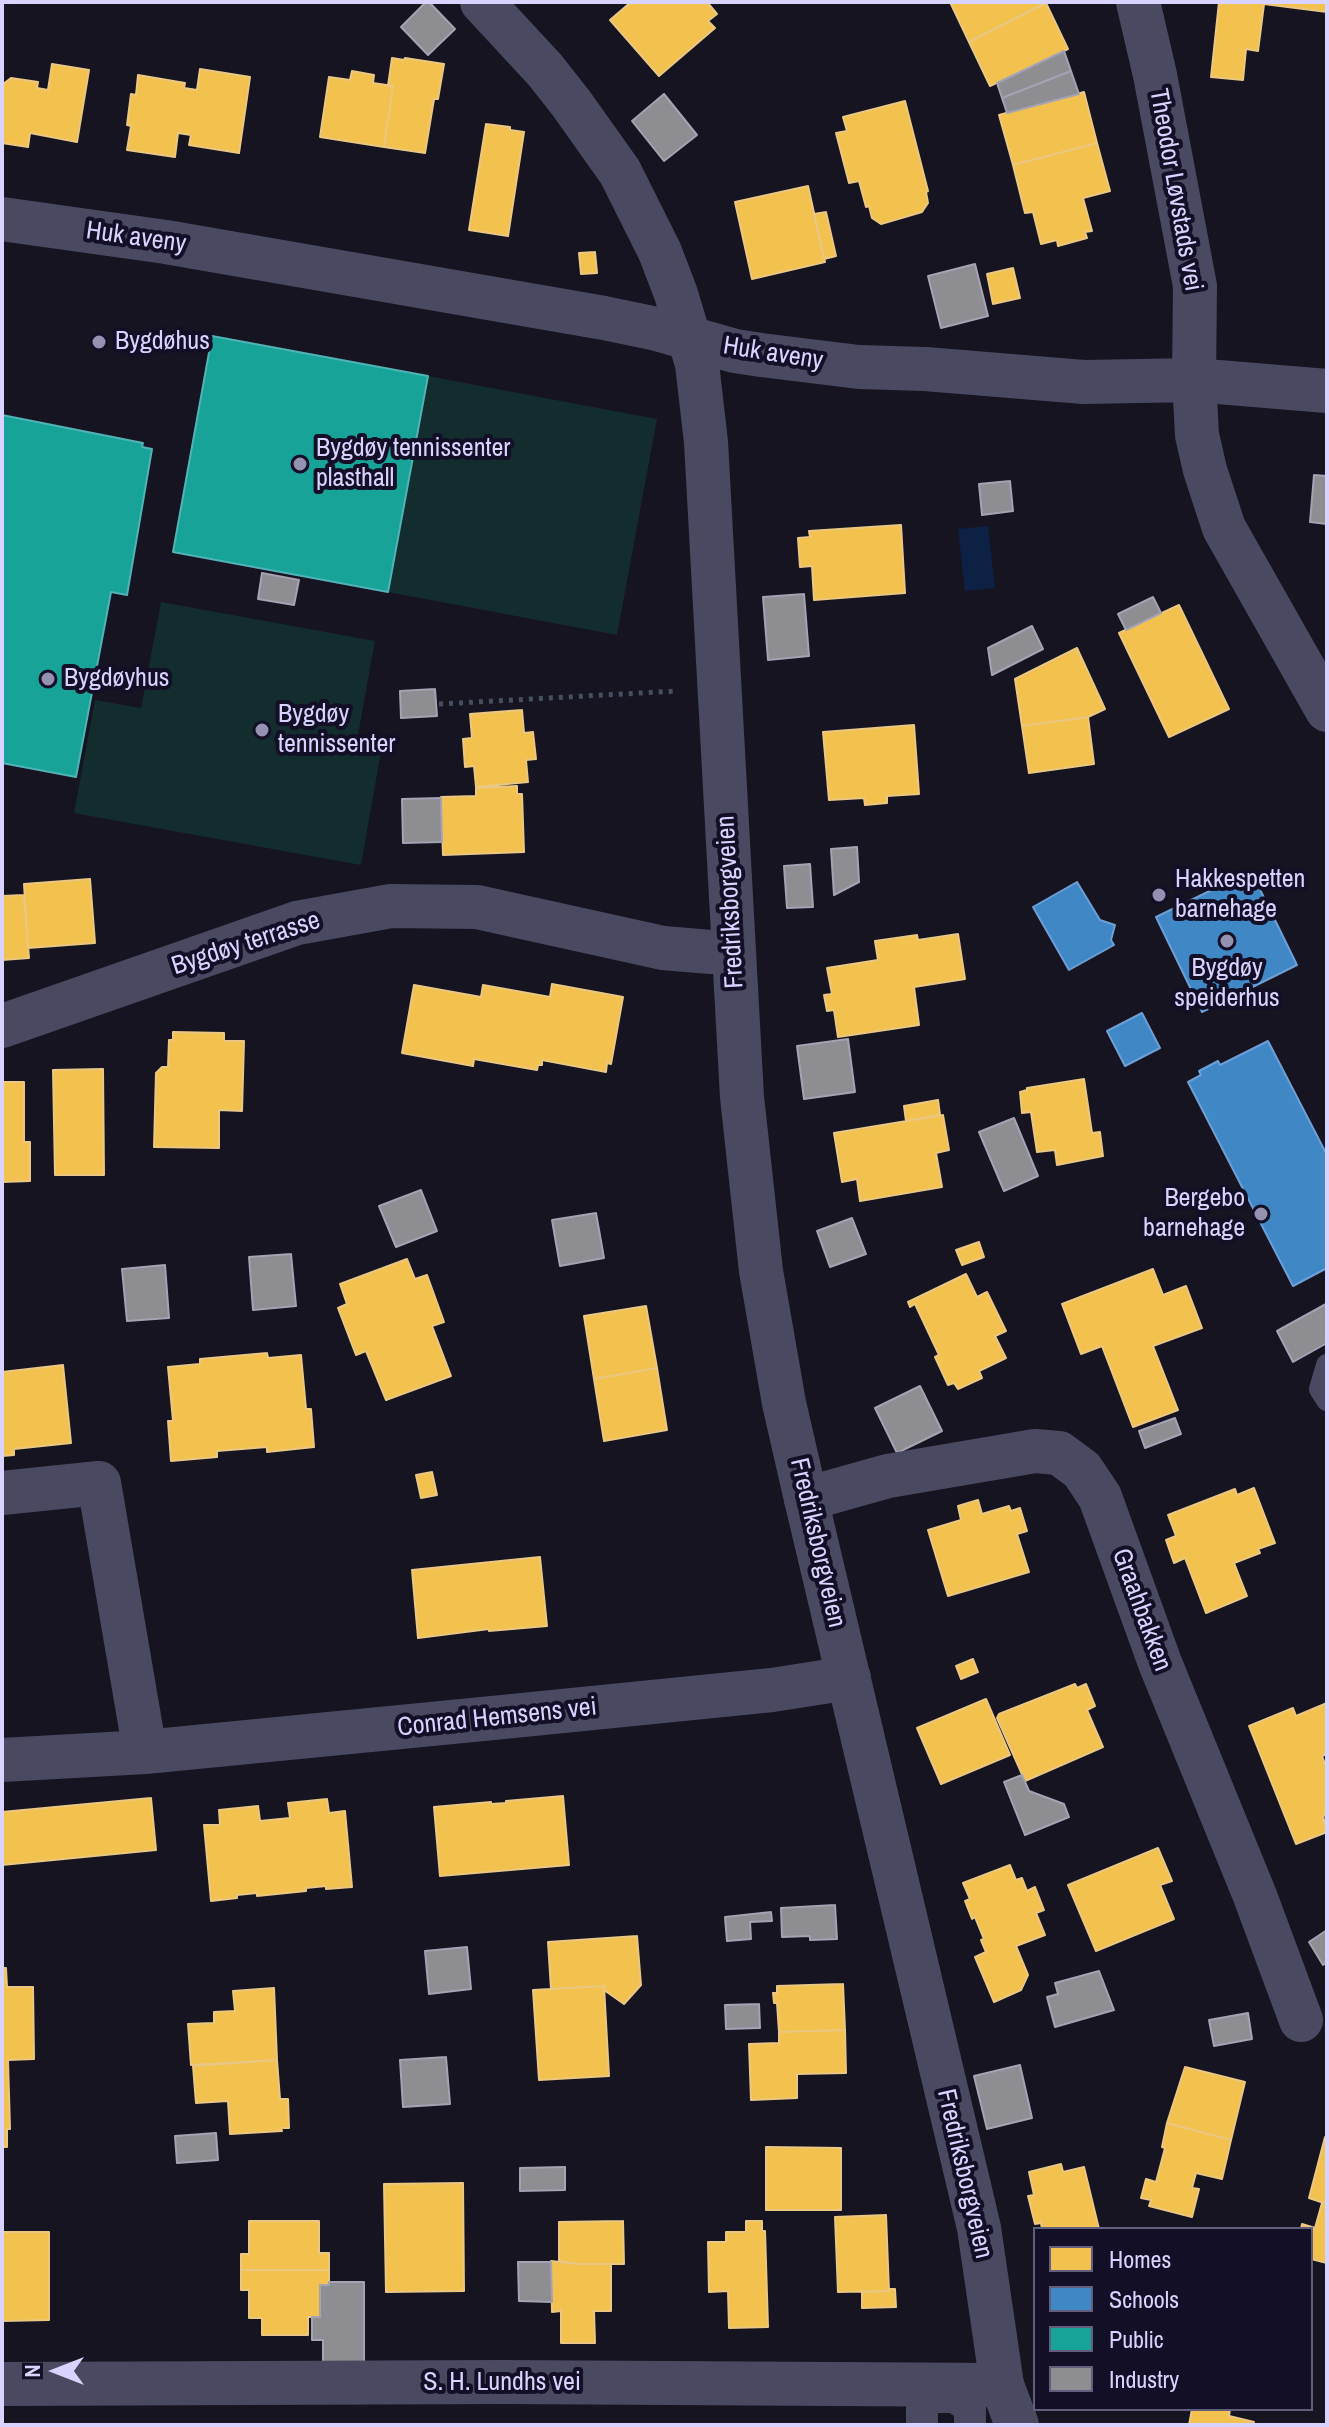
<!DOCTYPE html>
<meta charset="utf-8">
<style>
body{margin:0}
#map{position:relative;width:1329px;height:2427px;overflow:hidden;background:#161421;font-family:"Archivo Narrow",sans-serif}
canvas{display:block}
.frame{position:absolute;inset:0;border:4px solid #d9d4ff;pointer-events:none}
.legend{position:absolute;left:1033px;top:2227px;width:280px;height:184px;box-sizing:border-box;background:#130f26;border:2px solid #625e7d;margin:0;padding:10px 14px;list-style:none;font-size:24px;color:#d9d4ff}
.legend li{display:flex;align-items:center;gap:16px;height:40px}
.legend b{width:40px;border:2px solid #625e7d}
.north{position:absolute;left:16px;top:2331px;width:80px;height:80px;-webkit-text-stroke:6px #130f26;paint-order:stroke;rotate:270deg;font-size:22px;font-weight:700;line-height:32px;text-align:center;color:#d9d4ff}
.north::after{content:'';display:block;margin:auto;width:28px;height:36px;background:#d9d4ff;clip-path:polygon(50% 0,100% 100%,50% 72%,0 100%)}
</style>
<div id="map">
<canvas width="1329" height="2427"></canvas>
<div class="frame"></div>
<ul class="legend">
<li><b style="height:22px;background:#f2c14e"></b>Homes</li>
<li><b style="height:22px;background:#3f88c5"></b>Schools</li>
<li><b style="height:22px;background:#17a398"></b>Public</li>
<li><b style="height:22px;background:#8d8d92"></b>Industry</li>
</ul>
<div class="north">N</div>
</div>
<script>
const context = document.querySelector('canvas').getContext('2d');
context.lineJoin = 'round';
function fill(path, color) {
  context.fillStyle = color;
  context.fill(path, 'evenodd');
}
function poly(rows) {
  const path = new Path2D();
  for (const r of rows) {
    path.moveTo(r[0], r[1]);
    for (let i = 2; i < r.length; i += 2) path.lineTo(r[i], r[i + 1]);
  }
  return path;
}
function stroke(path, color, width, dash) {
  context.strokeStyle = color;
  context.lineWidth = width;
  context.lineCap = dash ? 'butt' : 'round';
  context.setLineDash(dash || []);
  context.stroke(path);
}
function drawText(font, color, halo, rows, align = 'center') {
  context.font = font + ' "Archivo Narrow",sans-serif';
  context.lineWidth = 8;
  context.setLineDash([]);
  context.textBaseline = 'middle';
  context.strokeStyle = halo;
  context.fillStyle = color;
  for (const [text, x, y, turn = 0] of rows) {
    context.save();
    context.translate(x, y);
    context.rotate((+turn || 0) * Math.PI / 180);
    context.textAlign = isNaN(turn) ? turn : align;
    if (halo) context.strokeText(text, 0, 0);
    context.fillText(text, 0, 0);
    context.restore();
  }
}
fill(poly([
 [428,376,657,419,617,635,388,592],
 [161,602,375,641,356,746,381,751,361,865,74,813,95,700,141,708]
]), '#132c2d');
fill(poly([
 [988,526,995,588,965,591,958,529]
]), '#0d2144');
const homes = poly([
 [631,2,707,2,717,14,708,21,715,28,659,76,610,20,631,2],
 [950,2,1045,2,1046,3,969,42,950,2],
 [1219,2,1327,2,1327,12,1264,4,1258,51,1246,49,1243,80,1211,77,1219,2],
 [1046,3,1068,49,990,86,969,42,1046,3],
 [392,58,404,60,405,58,444,64,438,99,434,99,425,153,384,147,393,86,388,86,392,58],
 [52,64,89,70,77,142,30,133,28,147,2,143,2,85,11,78,38,82,37,88,48,90,52,64],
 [200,69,250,77,239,153,189,145,191,135,178,133,175,157,127,150,131,126,127,125,131,94,136,95,138,75,185,83,184,88,197,90,200,69],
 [352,71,374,75,373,83,393,86,384,147,320,137,329,77,350,80,352,71],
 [1084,92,1097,143,1013,165,999,115,1084,92],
 [905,101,928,191,926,192,928,203,922,212,881,224,872,218,869,206,866,207,859,181,849,183,836,133,847,131,843,117,905,101],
 [486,124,510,127,510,130,524,132,508,236,469,230,486,124],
 [1097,143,1110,191,1083,198,1092,231,1085,232,1087,238,1058,246,1057,240,1041,244,1033,212,1025,213,1013,165,1097,143],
 [808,186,825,262,752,279,735,202,808,186],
 [826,212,836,256,824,259,814,214,826,212],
 [595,252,597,273,581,274,579,253,595,252],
 [1013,268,1020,298,993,304,987,274,1013,268],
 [901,525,905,593,814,600,812,566,800,567,798,538,810,537,809,531,901,525],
 [1179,605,1229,709,1169,737,1119,633,1179,605],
 [1077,648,1105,709,1088,717,1022,726,1015,679,1077,648],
 [522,710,524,733,533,732,536,759,526,760,528,782,476,787,474,766,465,767,463,739,472,738,470,714,522,710],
 [1088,717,1094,764,1029,773,1022,726,1088,717],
 [914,725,919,794,887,796,887,803,865,805,864,798,829,800,823,732,914,725],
 [517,786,517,794,522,794,524,852,443,855,441,797,476,796,476,788,517,786],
 [90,879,95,943,28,948,24,884,90,879],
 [24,895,29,958,2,960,2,896,24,895],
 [958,934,965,979,914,987,919,1025,838,1037,834,1010,827,1011,824,995,832,994,827,968,878,960,875,941,917,935,918,940,958,934],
 [552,984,623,997,611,1064,607,1063,606,1072,542,1060,542,1065,538,1065,537,1070,474,1059,473,1066,402,1053,414,985,481,997,483,985,550,997,552,984],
 [173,1032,224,1033,224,1041,244,1041,242,1111,219,1110,219,1148,154,1147,156,1073,162,1067,168,1067,169,1040,173,1040,173,1032],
 [103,1069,104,1175,55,1175,53,1070,103,1069],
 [1084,1079,1092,1133,1100,1132,1103,1156,1057,1165,1055,1150,1037,1152,1031,1112,1022,1113,1020,1092,1027,1090,1027,1088,1084,1079],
 [2,1082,24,1082,24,1142,30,1142,30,1181,2,1182,2,1082],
 [938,1100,940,1115,906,1121,904,1106,938,1100],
 [943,1115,949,1150,936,1153,942,1187,860,1201,857,1179,842,1182,834,1133,943,1115],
 [979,1242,984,1257,962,1265,956,1250,979,1242],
 [407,1259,415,1279,427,1275,444,1322,432,1326,451,1376,386,1400,366,1351,356,1355,338,1308,347,1304,340,1284,407,1259],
 [1153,1269,1163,1295,1186,1286,1202,1328,1153,1346,1178,1410,1133,1427,1102,1346,1081,1354,1062,1304,1153,1269],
 [966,1274,977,1297,987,1292,1006,1331,995,1336,1006,1358,979,1371,982,1378,958,1389,954,1383,948,1385,935,1357,939,1355,915,1304,910,1307,908,1302,966,1274],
 [646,1306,657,1368,594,1379,584,1316,646,1306],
 [267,1353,268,1358,301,1355,306,1409,311,1409,314,1447,267,1452,267,1447,217,1451,217,1457,171,1461,168,1421,173,1421,168,1367,200,1364,200,1359,267,1353],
 [63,1365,71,1443,14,1449,14,1455,2,1456,2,1372,63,1365],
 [657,1368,667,1430,604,1441,594,1379,657,1368],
 [432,1472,437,1495,421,1498,416,1475,432,1472],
 [1254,1488,1275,1543,1258,1549,1260,1553,1234,1563,1247,1596,1206,1613,1185,1558,1174,1563,1166,1540,1176,1536,1168,1515,1235,1489,1237,1495,1254,1488],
 [978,1500,982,1514,1009,1506,1011,1511,1020,1508,1027,1531,1017,1534,1029,1572,948,1596,928,1530,961,1520,958,1506,978,1500],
 [540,1557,547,1626,489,1631,489,1629,418,1638,412,1570,540,1557],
 [973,1659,978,1672,961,1679,956,1666,973,1659],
 [1075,1684,1077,1688,1086,1684,1095,1706,1087,1710,1103,1747,1025,1781,997,1718,999,1714,1075,1684],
 [986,1699,1010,1755,941,1784,917,1728,986,1699],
 [1327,1703,1327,1754,1322,1756,1327,1769,1327,1815,1323,1816,1327,1832,1296,1844,1249,1726,1293,1708,1296,1716,1327,1703],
 [563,1796,569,1865,440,1876,434,1807,491,1802,491,1804,506,1803,506,1801,563,1796],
 [151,1798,156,1850,2,1865,2,1812,151,1798],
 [327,1799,329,1813,345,1811,352,1887,326,1889,326,1886,306,1888,306,1891,257,1896,257,1893,237,1895,237,1898,211,1901,204,1825,220,1825,219,1810,258,1806,260,1821,290,1818,288,1803,327,1799],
 [1158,1848,1172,1881,1160,1885,1174,1919,1096,1951,1068,1885,1158,1848],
 [1010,1865,1016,1880,1022,1878,1027,1891,1035,1887,1044,1910,1036,1913,1045,1935,1016,1946,1028,1975,1021,1990,994,2002,975,1957,986,1952,981,1940,984,1939,975,1917,972,1919,965,1901,970,1899,963,1883,1010,1865],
 [637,1936,641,1985,624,2004,604,1990,604,1986,551,1989,548,1942,637,1936],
 [2,1968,6,1968,7,1987,33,1987,34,2059,8,2060,10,2129,7,2129,7,2147,2,2147,2,1968],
 [843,1984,845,2030,779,2032,777,2003,774,2003,773,1993,777,1993,777,1986,843,1984],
 [604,1986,609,2076,539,2080,533,1990,604,1986],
 [274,1988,277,2060,191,2065,188,2024,214,2023,214,2012,235,2011,233,1991,274,1988],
 [845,2030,846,2073,797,2074,797,2098,751,2100,749,2044,779,2043,779,2032,845,2030],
 [277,2060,280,2099,288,2099,289,2128,281,2128,282,2131,230,2134,228,2101,196,2103,193,2066,277,2060],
 [1185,2067,1245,2082,1231,2140,1167,2123,1185,2067],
 [1167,2123,1231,2140,1222,2179,1196,2173,1192,2188,1199,2189,1192,2217,1149,2206,1151,2200,1141,2198,1146,2179,1156,2182,1165,2148,1162,2147,1167,2123],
 [1325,2137,1327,2138,1327,2204,1309,2198,1325,2137],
 [766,2147,841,2148,841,2210,766,2210,766,2147],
 [1061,2164,1063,2172,1084,2167,1099,2229,1042,2229,1041,2223,1035,2224,1028,2196,1034,2195,1029,2172,1061,2164],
 [463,2183,464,2291,386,2292,384,2184,463,2183],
 [1322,2203,1327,2204,1327,2263,1311,2259,1311,2229,1301,2229,1302,2224,1315,2228,1322,2203],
 [886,2215,889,2291,838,2292,835,2217,886,2215],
 [249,2221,319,2221,319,2253,329,2253,329,2270,241,2270,241,2254,249,2254,249,2221],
 [623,2221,624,2264,578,2264,559,2261,559,2222,623,2221],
 [746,2221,762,2221,762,2231,765,2231,768,2327,729,2328,728,2291,709,2292,708,2242,726,2242,726,2232,746,2232,746,2221],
 [2,2232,49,2232,49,2320,2,2321,2,2232],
 [551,2261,578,2264,611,2264,611,2311,594,2311,595,2343,561,2343,561,2311,552,2312,551,2261],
 [241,2270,329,2270,329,2285,320,2285,320,2317,308,2317,308,2335,262,2335,262,2318,249,2318,249,2290,241,2290,241,2270],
 [889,2289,895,2289,896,2307,862,2308,862,2292,889,2291,889,2289],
 [1192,2409,1230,2409,1229,2416,1254,2422,1253,2425,1189,2425,1192,2409]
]);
fill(homes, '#f2c14e');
stroke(homes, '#eac783', 2);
const schools = poly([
 [1251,871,1297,965,1202,1012,1156,917,1251,871],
 [1077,882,1100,920,1115,925,1111,940,1114,945,1069,970,1033,907,1077,882],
 [1142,1013,1160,1048,1125,1066,1107,1031,1142,1013],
 [1268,1041,1327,1155,1327,1268,1293,1286,1188,1082,1201,1075,1199,1071,1218,1061,1220,1065,1268,1041]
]);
fill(schools, '#3f88c5');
stroke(schools, '#6d9fd6', 2);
const public = poly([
 [212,336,428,376,388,592,173,552,212,336],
 [2,415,143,443,142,447,152,449,127,595,111,592,76,777,2,763,2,415]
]);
fill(public, '#17a398');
stroke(public, '#51b2b7', 2);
const industry = poly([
 [426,2,429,2,455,29,428,55,401,27,426,2],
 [1064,51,1071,71,1002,98,997,83,1064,51],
 [1071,71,1079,94,1007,113,1002,98,1071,71],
 [664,94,697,135,664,161,632,121,664,94],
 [975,264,988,316,941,328,928,276,975,264],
 [1314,475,1327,476,1327,524,1310,522,1314,475],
 [1010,481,1013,511,982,515,979,484,1010,481],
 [262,573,299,580,294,605,258,599,262,573],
 [804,594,809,656,768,660,763,597,804,594],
 [1153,597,1161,613,1126,630,1118,614,1153,597],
 [1032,626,1043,649,992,675,988,648,1032,626],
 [435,689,437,716,401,718,400,691,435,689],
 [441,798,442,842,403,843,402,799,441,798],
 [857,847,859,882,834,895,831,849,857,847],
 [810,864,813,907,787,908,784,866,810,864],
 [848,1039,855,1092,804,1099,797,1046,848,1039],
 [1014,1118,1038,1176,1004,1191,979,1132,1014,1118],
 [421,1190,437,1231,396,1247,379,1206,421,1190],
 [596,1213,604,1258,560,1266,552,1220,596,1213],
 [852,1218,866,1254,830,1267,817,1231,852,1218],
 [291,1254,296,1306,253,1310,249,1257,291,1254],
 [165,1265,169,1318,127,1321,122,1269,165,1265],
 [1326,1304,1327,1343,1293,1362,1277,1331,1326,1304],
 [920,1386,942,1431,897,1453,875,1408,920,1386],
 [1175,1418,1181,1434,1145,1448,1139,1431,1175,1418],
 [1022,1775,1029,1791,1064,1804,1069,1817,1025,1835,1004,1782,1022,1775],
 [835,1905,837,1939,810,1940,810,1936,782,1937,781,1908,835,1905],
 [771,1912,772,1921,750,1922,751,1939,727,1941,725,1917,771,1912],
 [1327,1930,1327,1962,1323,1965,1309,1942,1327,1930],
 [467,1947,471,1989,429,1994,425,1951,467,1947],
 [1099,1971,1114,2010,1055,2027,1047,1997,1058,1994,1055,1983,1099,1971],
 [759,2004,760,2028,726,2029,725,2005,759,2004],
 [1248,2013,1252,2039,1214,2046,1209,2020,1248,2013],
 [446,2057,450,2104,403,2107,400,2060,446,2057],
 [1020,2065,1032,2118,987,2129,974,2076,1020,2065],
 [216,2133,218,2160,177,2163,175,2136,216,2133],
 [565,2167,565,2190,520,2191,520,2168,565,2167],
 [518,2262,551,2262,552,2302,519,2301,518,2262],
 [329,2282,364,2282,364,2366,323,2366,323,2340,312,2340,312,2317,320,2317,320,2285,329,2285,329,2282]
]);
fill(industry, '#8d8d92');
stroke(industry, '#a4a2b3', 2);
stroke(poly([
 [439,704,677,691]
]), '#44505f', 5, [4, 6]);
stroke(poly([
 [1327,1365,1320,1389,1327,1400]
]), '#4a4962', 22);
stroke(poly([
 [922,2425,922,2397,954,2397,970,2407,970,2425]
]), '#4a4962', 32);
stroke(poly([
 [1138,2,1155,75,1195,286,1194,380,1327,391],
 [2,219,166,242,604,318,657,329,735,351,761,355,859,367,925,369,1084,382,1194,380,1197,435,1205,470,1224,528,1327,710],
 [2,1026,297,923,391,906,477,907,663,948,711,952,734,952],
 [2,1493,99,1483,145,1752],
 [806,1499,888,1476,1035,1451,1059,1453,1082,1470,1100,1497,1160,1663,1255,1896,1301,2020],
 [2,1760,145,1752,503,1717,772,1690,849,1678],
 [2,2384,503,2382,1002,2385]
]), '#4a4962', 44);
stroke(poly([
 [482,2,545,70,571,103,620,172,660,252,676,294,697,364,706,442,742,1097,761,1271,784,1403,806,1499,979,2228,1002,2385,1017,2425]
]), '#4a4962', 44);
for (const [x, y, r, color] of [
 [99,342,8,"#9591b1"],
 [300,464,8,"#9591b1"],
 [48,679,8,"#9591b1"],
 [262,730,8,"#9591b1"],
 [1159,895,8,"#9591b1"],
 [1227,941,8,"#9591b1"],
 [1261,1214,8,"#9591b1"]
]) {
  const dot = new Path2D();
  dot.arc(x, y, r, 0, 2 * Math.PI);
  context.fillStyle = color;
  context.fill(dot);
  stroke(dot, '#130f26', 3);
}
drawText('26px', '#d9d4ff', '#130f26', [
 ["Theodor Løvstads vei",1175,190,80],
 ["Huk aveny",136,238,8],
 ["Huk aveny",773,354,9],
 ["Fredriksborgveien",731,902,-93],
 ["Bygdøy terrasse",246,944,-18],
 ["Fredriksborgveien",817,1543,77],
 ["Graahbakken",1141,1610,70],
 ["Conrad Hemsens vei",497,1718,-6],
 ["Fredriksborgveien",964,2174,77],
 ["S. H. Lundhs vei",502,2383]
]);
drawText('26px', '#d9d4ff', '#130f26', [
 ["Bygdøhus",115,342],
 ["Bygdøy tennissenter",316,449],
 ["plasthall",316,479],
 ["Bygdøyhus",64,679],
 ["Bygdøy",278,715],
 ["tennissenter",278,745],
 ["Hakkespetten",1175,880],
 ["barnehage",1175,910],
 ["Bygdøy",1227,969,"center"],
 ["speiderhus",1227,999,"center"],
 ["Bergebo",1245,1199,"right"],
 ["barnehage",1245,1229,"right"]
], 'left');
</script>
